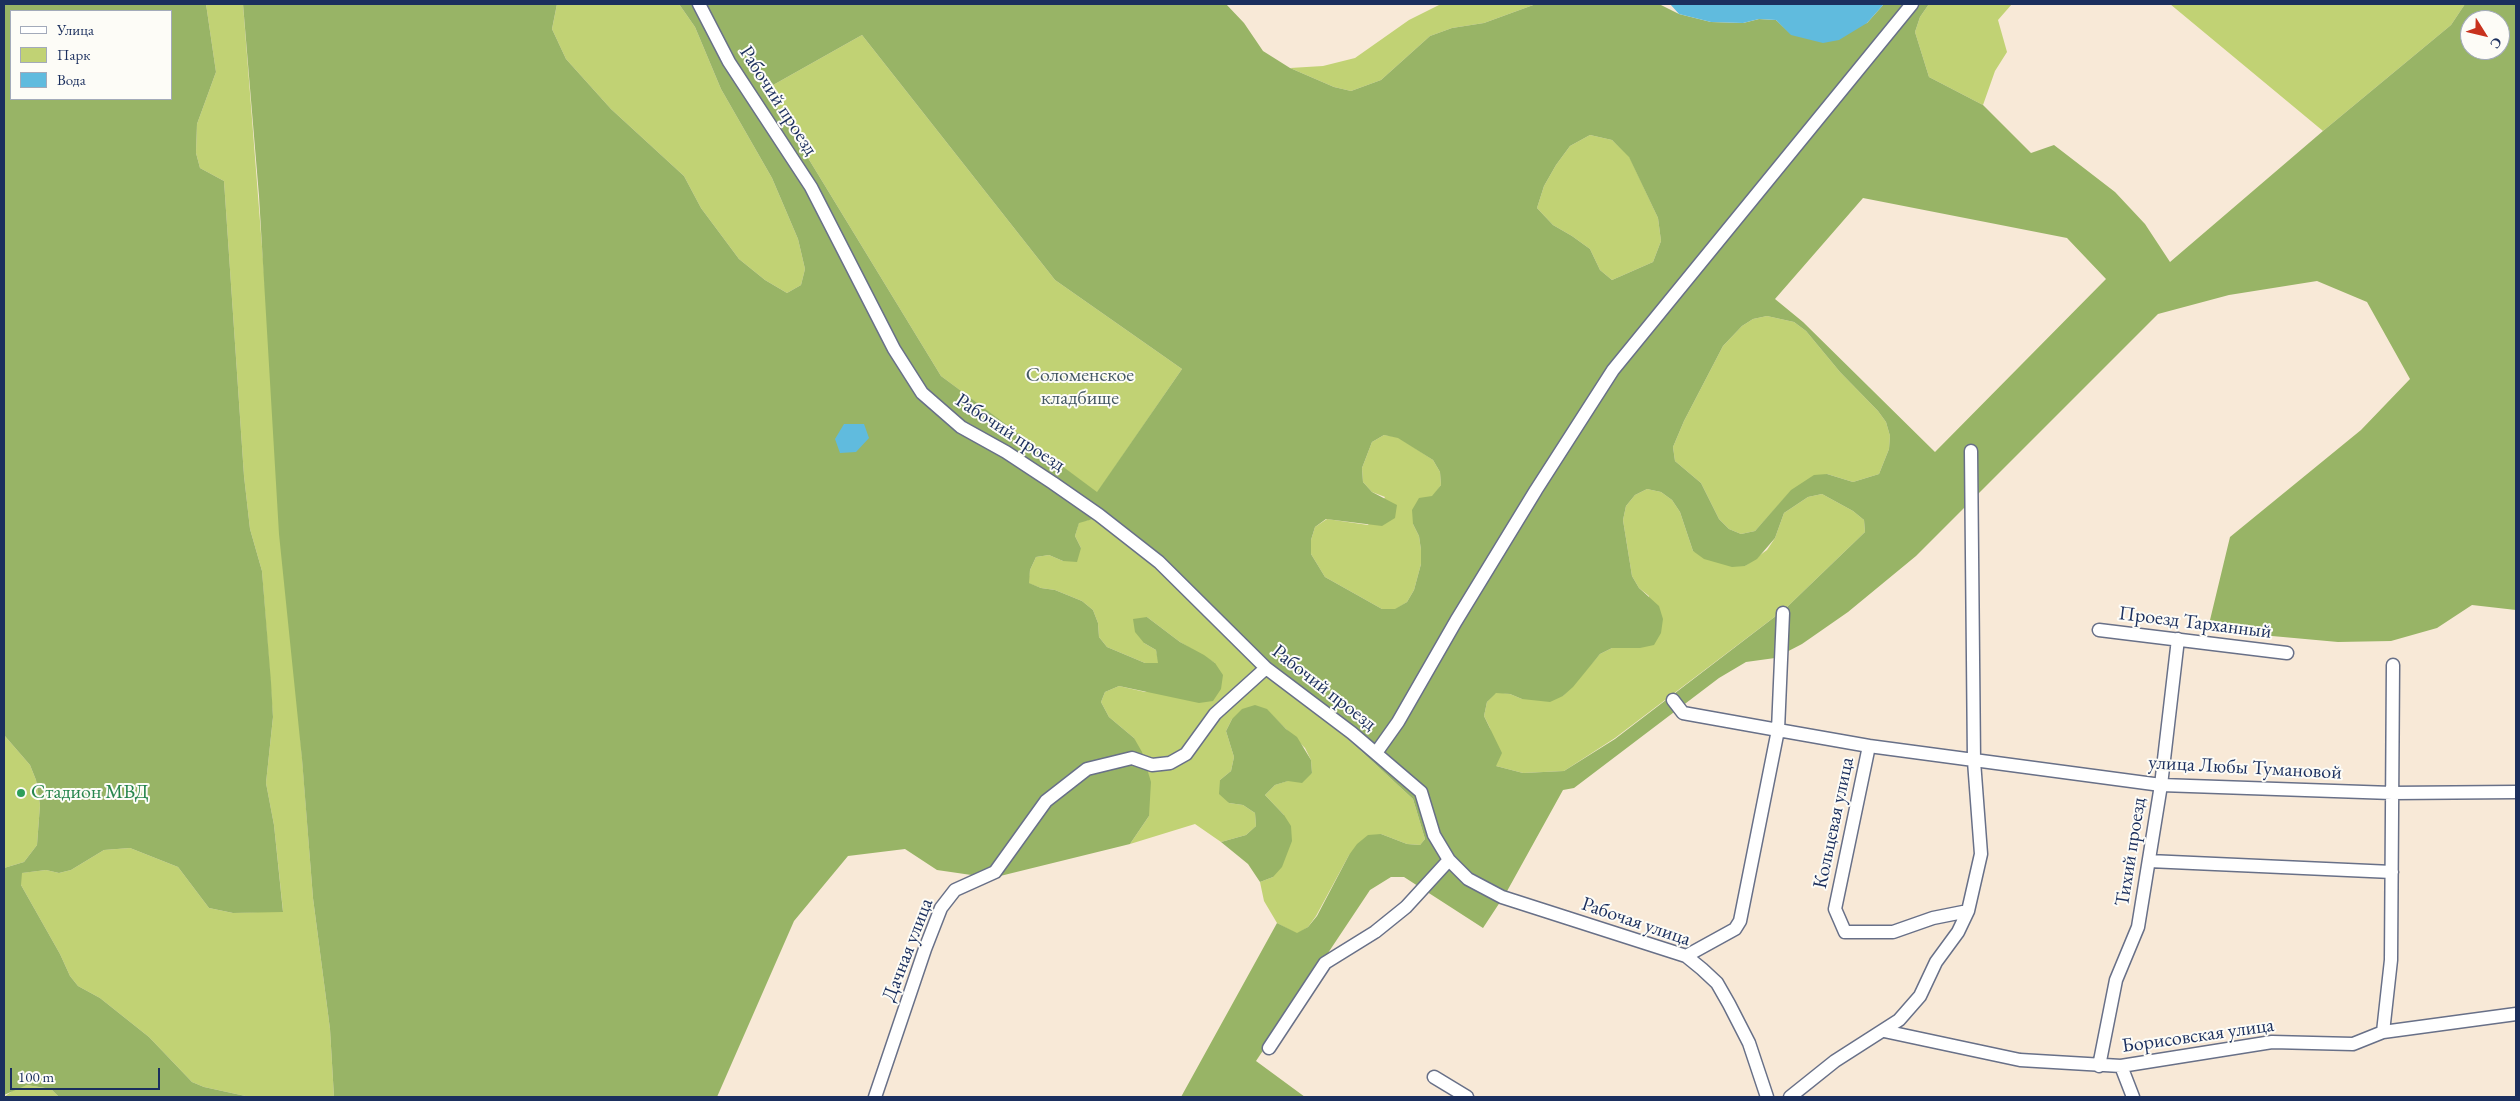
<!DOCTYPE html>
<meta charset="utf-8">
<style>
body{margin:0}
#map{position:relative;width:2520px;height:1101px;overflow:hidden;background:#f8e9d7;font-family:"EB Garamond",serif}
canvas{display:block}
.frame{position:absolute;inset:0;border:5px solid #1b2f5e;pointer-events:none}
.legend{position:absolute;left:10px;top:10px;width:162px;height:90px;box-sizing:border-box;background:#fdfcf7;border:1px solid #a3aaba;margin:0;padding:6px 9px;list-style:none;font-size:15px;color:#1b2f5e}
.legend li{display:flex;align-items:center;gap:10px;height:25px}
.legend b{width:25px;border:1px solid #a3aaba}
.north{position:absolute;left:2460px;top:10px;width:50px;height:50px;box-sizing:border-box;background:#fdfcf7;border:1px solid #a3aaba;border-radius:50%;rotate:126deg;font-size:14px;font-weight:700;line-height:20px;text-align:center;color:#1b2f5e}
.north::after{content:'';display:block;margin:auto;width:18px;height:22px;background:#c8321e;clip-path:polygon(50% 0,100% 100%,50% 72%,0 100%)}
.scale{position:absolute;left:10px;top:1068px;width:150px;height:22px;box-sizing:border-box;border:2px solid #1b2f5e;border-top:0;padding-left:6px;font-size:15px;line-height:18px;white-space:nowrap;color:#1b2f5e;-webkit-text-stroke:4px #fdfcf7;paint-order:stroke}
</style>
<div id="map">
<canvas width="2520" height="1101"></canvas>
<div class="frame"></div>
<ul class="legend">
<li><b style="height:6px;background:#fff"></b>Улица</li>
<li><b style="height:14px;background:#c1d274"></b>Парк</li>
<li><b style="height:14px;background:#60bbde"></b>Вода</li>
</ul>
<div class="north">С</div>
<div class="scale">100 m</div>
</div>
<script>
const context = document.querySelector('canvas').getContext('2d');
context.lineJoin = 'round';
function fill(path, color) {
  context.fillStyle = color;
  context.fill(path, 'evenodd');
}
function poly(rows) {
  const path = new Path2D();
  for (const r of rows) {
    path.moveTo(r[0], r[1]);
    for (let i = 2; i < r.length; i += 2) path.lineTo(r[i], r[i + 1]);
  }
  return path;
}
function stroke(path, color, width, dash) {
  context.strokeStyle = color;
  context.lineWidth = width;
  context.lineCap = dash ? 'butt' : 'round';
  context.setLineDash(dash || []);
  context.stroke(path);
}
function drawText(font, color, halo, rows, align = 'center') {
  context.font = font + ' "EB Garamond",serif';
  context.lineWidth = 4;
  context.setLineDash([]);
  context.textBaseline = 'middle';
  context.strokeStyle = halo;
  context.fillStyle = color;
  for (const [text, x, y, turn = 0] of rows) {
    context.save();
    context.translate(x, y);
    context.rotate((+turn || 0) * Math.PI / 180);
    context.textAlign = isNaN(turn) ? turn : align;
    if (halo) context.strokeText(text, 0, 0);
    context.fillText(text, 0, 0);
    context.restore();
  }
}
fill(poly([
 [206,4,243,4,313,898,330,1029,334,1097,250,1097,204,1087,192,1082,149,1037,100,998,78,986,70,976,60,954,21,885,21,873,46,870,59,873,71,870,104,850,130,848,178,867,209,908,233,913,283,911,274,825,266,783,273,717,262,571,250,529,244,476,224,181,200,168,196,153,197,124,216,72],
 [557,4,679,4,695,27,721,89,772,178,798,239,805,269,801,285,787,293,765,280,739,259,701,208,684,176,611,109,566,59,552,29],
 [1441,4,1536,4,1484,23,1452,28,1430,36,1381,80,1351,91,1334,87,1290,68,1323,66,1355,58,1409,20],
 [1929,4,2012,4,1998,20,2007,52,1995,71,1983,105,1929,77,1915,32,1920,17],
 [2170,4,2465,4,2451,25,2323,131],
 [862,35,1055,280,1182,369,1097,493,941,376,766,89],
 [1590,135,1612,140,1629,156,1658,218,1661,241,1653,262,1612,280,1600,270,1590,249,1572,236,1553,225,1537,208,1544,186,1556,165,1570,146],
 [1767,316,1794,322,1806,331,1840,372,1878,411,1886,422,1890,436,1889,449,1879,474,1853,482,1827,474,1791,491,1755,531,1741,534,1729,529,1719,519,1701,483,1675,461,1673,447,1684,421,1723,346,1742,326,1753,319],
 [1384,435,1398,437,1433,460,1440,472,1441,485,1413,524,1419,536,1421,550,1421,564,1414,590,1407,602,1396,609,1382,609,1325,577,1311,554,1311,540,1315,527,1327,519,1368,525,1385,497,1372,492,1363,482,1362,468,1372,442],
 [1647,489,1661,492,1672,500,1680,512,1693,551,1745,566,1767,550,1775,538,1784,513,1808,497,1822,494,1853,511,1864,520,1865,532,1785,609,1615,738,1564,771,1523,773,1496,766,1490,728,1484,716,1487,702,1496,692,1510,694,1522,699,1563,696,1600,654,1612,648,1640,648,1649,596,1639,588,1632,576,1623,520,1626,506,1635,495],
 [1093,519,1169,578,1234,646,1276,684,1334,726,1413,799,1425,839,1420,845,1407,844,1381,834,1349,855,1316,916,1308,927,1297,934,1277,923,1264,901,1260,882,1273,877,1284,815,1265,795,1275,785,1312,773,1311,760,1305,748,1267,710,1232,719,1226,731,1234,757,1231,771,1220,780,1229,803,1243,805,1255,813,1256,826,1246,835,1221,842,1195,824,1130,844,1149,816,1134,738,1109,717,1101,702,1105,692,1119,686,1145,692,1215,663,1180,642,1147,617,1144,643,1156,650,1159,663,1145,663,1107,647,1099,637,1098,623,1093,610,1082,601,1055,590,1041,588,1028,583,1030,570,1036,557,1049,555,1063,561,1081,548,1075,536,1079,522],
 [4,735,30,765,36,780,40,805,37,845,24,862,4,868],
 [27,1085,51,1089,59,1097,4,1097,15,1089]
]), '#c1d274');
fill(poly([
 [4,4,206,4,216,72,197,124,196,153,200,168,224,181,244,476,250,529,262,571,271,682,273,717,266,783,274,825,283,912,233,913,209,908,178,867,130,848,104,850,71,870,59,873,46,870,22,873,21,885,60,954,70,976,78,986,100,998,149,1037,192,1082,204,1087,250,1097,59,1097,51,1089,27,1085,4,1095,4,868,24,862,37,845,40,805,36,780,30,765,4,735],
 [11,11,171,11,171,99,11,99],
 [243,4,557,4,552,29,566,59,611,109,684,176,701,208,739,259,765,280,787,293,801,285,805,269,798,239,772,178,721,89,695,27,679,4,1226,4,1244,23,1263,51,1290,68,1334,87,1351,91,1381,80,1430,36,1452,28,1484,23,1536,4,1659,4,1679,14,1711,22,1743,23,1759,19,1776,20,1792,35,1867,23,1884,4,1929,4,1920,17,1915,32,1929,77,1983,105,2031,153,2054,145,2115,192,2145,224,2170,262,2323,131,2451,25,2465,4,2516,4,2516,610,2472,605,2437,628,2391,641,2338,642,2261,635,2210,620,2230,537,2361,430,2410,379,2367,302,2317,281,2229,295,2158,314,1916,556,1848,612,1802,644,1775,658,1746,662,1719,678,1574,788,1563,790,1506,893,1483,928,1404,877,1391,877,1370,890,1256,1061,1305,1097,1181,1097,1277,923,1297,933,1308,927,1317,916,1349,855,1357,844,1368,835,1381,834,1407,844,1420,845,1425,839,1413,799,1334,726,1276,684,1234,646,1169,578,1093,519,1079,523,1075,536,1081,548,1077,562,1063,561,1049,555,1036,557,1030,570,1029,583,1041,588,1055,590,1082,601,1093,610,1098,623,1099,637,1107,647,1145,663,1158,663,1156,650,1144,643,1135,632,1133,619,1147,617,1180,642,1204,655,1215,663,1223,675,1221,689,1213,701,1199,703,1119,686,1105,692,1101,702,1109,717,1134,738,1142,752,1151,782,1149,816,1130,844,992,878,937,870,905,849,848,856,794,921,717,1097,334,1097,330,1029,313,898,302,759,279,534,259,196],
 [2470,20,2500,20,2500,50,2470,50],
 [862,35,1055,280,1182,369,1097,492,941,376,766,89],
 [1590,135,1612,140,1629,157,1658,218,1661,241,1653,262,1612,280,1600,270,1590,249,1572,236,1553,225,1537,208,1544,186,1556,165,1570,146],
 [1863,198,2067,238,2106,279,1935,452,1803,322,1775,299],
 [1767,316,1794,322,1806,331,1840,372,1878,411,1886,422,1890,436,1889,449,1879,474,1853,482,1827,474,1814,475,1791,490,1755,531,1741,534,1729,529,1719,519,1701,483,1675,461,1673,447,1684,421,1723,346,1742,326,1753,319],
 [1384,435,1398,438,1433,460,1440,472,1441,485,1432,496,1419,498,1412,510,1413,524,1419,536,1421,550,1421,564,1414,590,1407,602,1395,609,1382,609,1325,577,1311,554,1311,540,1315,527,1326,519,1382,526,1395,518,1397,505,1372,492,1363,482,1362,468,1372,442],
 [1647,489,1661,492,1672,500,1680,512,1693,551,1704,559,1732,567,1745,566,1757,559,1775,538,1784,513,1808,497,1822,494,1853,511,1864,520,1865,532,1785,609,1615,739,1564,771,1523,773,1496,766,1502,753,1484,716,1487,702,1496,693,1510,694,1522,699,1550,702,1563,696,1573,687,1600,654,1612,648,1640,648,1654,645,1661,633,1663,619,1659,606,1639,588,1632,576,1623,520,1626,506,1635,495],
 [1255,705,1267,709,1286,729,1297,737,1311,760,1312,773,1302,783,1288,781,1275,785,1265,795,1284,815,1291,826,1292,841,1282,867,1273,877,1260,882,1248,864,1221,842,1246,835,1256,826,1255,813,1243,805,1229,803,1219,794,1220,780,1231,771,1234,757,1226,731,1232,719,1242,709]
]), '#98b466');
fill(poly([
 [1670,4,1884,4,1867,23,1839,40,1823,43,1791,35,1776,20,1759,19,1743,23,1711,22,1679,14],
 [844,424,864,424,869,438,856,452,840,453,835,439]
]), '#60bbde');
const minor = poly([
 [699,4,729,62,811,187,894,349,922,393,961,427,1006,452,1053,483,1099,515,1159,562,1266,668,1352,733,1421,792,1434,835,1449,860,1468,879,1502,897,1686,956,1702,969,1717,983,1729,1004,1749,1043,1767,1097],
 [2099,630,2287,653],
 [1673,700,1683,713,1778,730,1783,613],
 [1869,746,2161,785,2392,793,2516,792],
 [1376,753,1398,722,1456,621,1536,490,1613,370,1912,4],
 [2149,861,2392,872],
 [1686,956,1735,929,1740,921,1778,730,1869,746,1835,909,1845,932,1893,932,1933,918,1968,911],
 [1884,1031,2020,1060,2121,1066,2272,1042,2353,1044,2383,1032,2516,1014],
 [2383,1032,2391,960,2393,665],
 [1269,1048,1325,963,1375,932,1406,907,1449,860],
 [2099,1066,2116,980,2138,927,2161,785,2178,639],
 [2121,1066,2133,1097],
 [1434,1077,1467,1097],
 [875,1097,925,949,941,908,955,890,995,872,1046,801,1087,769,1132,758,1152,765,1170,763,1186,754,1215,714,1266,668],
 [1790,1097,1835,1061,1899,1020,1920,996,1936,962,1958,932,1968,911,1981,854,1974,761,1971,451]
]);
stroke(minor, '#687088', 15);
stroke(minor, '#fff', 12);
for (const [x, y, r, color] of [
 [21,793,5,"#2e9e5b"]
]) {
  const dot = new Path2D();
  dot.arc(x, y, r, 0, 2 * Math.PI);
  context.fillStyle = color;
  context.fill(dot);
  stroke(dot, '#fdfcf7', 2);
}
drawText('20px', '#1b2f5e', '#fdfcf7', [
 ["Рабочий проезд",778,101,57],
 ["Рабочий проезд",1010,433,33],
 ["Проезд Тарханный",2195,623,7],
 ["Рабочий проезд",1324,688,38],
 ["улица Любы Тумановой",2245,768,3],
 ["Кольцевая улица",1834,823,-78],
 ["Тихий проезд",2131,852,-81],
 ["Рабочая улица",1636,922,19],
 ["Дачная улица",908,950,-69],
 ["Борисовская улица",2198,1036,-8]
]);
drawText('20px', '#445864', '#fdfcf7', [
 ["Соломенское",1080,376],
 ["кладбище",1080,399]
]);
drawText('20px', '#27864d', '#fdfcf7', [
 ["Стадион МВД",31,793]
], 'left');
</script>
